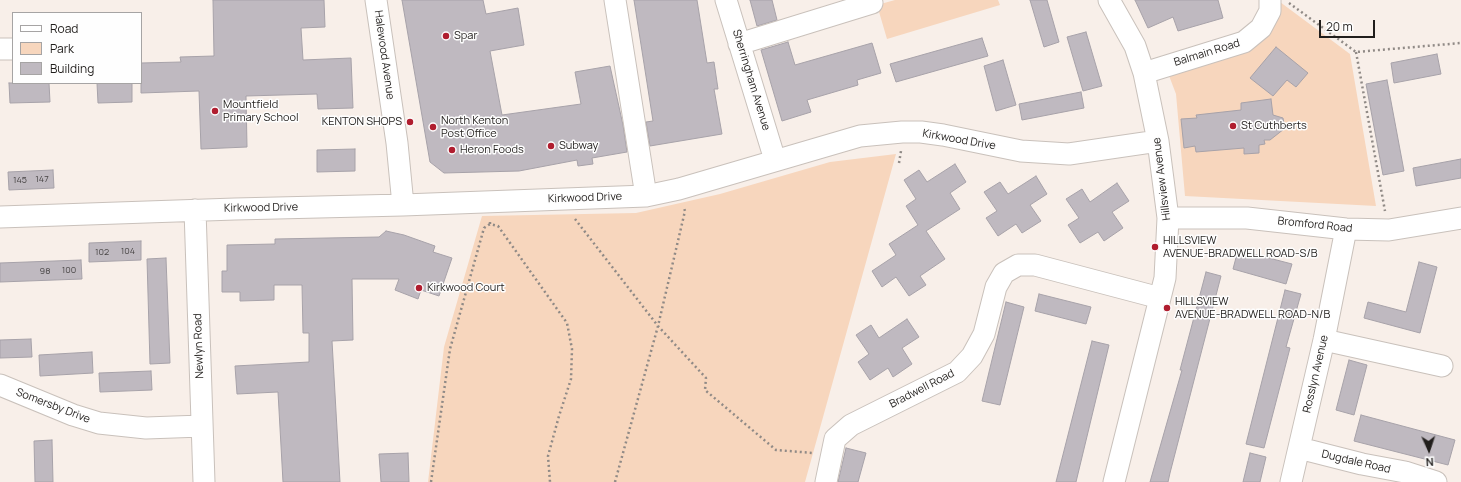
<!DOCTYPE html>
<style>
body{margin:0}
#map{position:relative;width:1461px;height:482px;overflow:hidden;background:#f8efe9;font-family:Manrope,sans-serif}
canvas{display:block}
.legend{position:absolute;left:12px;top:12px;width:130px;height:72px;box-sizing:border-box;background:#fefefe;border:1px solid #a6a4a4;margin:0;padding:5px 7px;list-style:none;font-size:12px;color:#211e1c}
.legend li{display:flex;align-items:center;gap:8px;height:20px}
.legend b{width:20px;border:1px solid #a6a4a4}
.north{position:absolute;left:1409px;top:430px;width:40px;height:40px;-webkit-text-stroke:3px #fefefe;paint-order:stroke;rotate:177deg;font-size:11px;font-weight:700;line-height:16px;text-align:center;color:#211e1c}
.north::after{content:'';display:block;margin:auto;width:14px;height:18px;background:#211e1c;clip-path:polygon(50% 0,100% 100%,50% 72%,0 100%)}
.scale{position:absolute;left:1319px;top:20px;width:56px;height:18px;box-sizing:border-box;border:2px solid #211e1c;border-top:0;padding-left:5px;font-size:12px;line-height:14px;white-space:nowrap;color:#211e1c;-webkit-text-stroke:3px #fefefe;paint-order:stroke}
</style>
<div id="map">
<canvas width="1461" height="482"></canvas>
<ul class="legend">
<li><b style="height:5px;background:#fff"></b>Road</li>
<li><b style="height:11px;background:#f7d6bd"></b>Park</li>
<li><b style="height:11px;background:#bfb9c0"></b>Building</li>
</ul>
<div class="north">N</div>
<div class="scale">20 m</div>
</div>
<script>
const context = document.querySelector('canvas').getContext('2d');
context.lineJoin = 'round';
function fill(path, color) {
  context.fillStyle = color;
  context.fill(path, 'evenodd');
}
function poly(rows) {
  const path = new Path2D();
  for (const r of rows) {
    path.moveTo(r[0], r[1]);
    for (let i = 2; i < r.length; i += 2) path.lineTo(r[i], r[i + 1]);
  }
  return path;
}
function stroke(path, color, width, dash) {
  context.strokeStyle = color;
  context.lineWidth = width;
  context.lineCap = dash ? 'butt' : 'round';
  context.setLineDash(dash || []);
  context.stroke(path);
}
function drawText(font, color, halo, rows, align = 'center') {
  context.font = font + ' Manrope,sans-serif';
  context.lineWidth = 3;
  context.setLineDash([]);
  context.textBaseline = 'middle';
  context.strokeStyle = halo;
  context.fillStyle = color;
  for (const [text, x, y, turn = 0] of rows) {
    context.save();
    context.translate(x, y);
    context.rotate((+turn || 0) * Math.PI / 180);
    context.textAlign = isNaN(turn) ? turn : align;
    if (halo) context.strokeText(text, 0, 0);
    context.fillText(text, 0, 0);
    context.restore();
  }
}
fill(poly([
 [895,0,998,0,1000,5,887,39,877,5],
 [1280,2,1350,54,1376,206,1185,196,1176,94,1168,73,1251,48],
 [896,154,805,482,428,482,444,347,482,216,636,213,720,194,830,162]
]), '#f7d6bd');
const building = poly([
 [213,0,324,0,325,27,301,28,303,60,351,58,353,108,318,109,317,94,246,96,247,147,201,149,199,91,141,93,141,63,181,62,180,57,214,56,213,0],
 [402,0,483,0,486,14,518,8,524,45,490,51,502,115,581,104,575,72,610,66,623,125,627,152,592,158,593,164,578,166,577,160,519,171,444,173,430,162,402,0],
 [634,0,697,0,707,63,714,62,718,89,714,89,722,134,650,146,646,122,653,121,634,0],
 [750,0,772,0,777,20,757,26,750,0],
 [1030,0,1047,0,1059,42,1044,47,1030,0],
 [1135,0,1218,0,1223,18,1178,31,1173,17,1148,28,1135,0],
 [1086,32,1102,86,1083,91,1067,37,1086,32],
 [982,38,988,56,896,82,890,64,982,38],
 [788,42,795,65,872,43,881,73,857,80,858,85,807,100,811,112,782,121,761,50,788,42],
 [1276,47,1308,73,1296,87,1287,80,1273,96,1250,78,1276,47],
 [1437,54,1441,74,1394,83,1391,63,1437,54],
 [1003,60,1016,105,996,111,984,66,1003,60],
 [1387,80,1404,171,1383,175,1366,84,1387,80],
 [9,83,49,83,50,102,10,103,9,83],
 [97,83,132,83,132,102,98,103,97,83],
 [1081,92,1084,108,1022,120,1019,104,1081,92],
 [1271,99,1273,115,1283,118,1284,124,1284,129,1270,140,1264,140,1265,144,1259,145,1259,153,1244,154,1244,148,1196,152,1195,146,1184,148,1181,119,1197,118,1196,115,1241,110,1241,103,1271,99],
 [355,149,355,171,317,172,317,150,355,149],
 [1461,159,1461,178,1416,186,1413,168,1461,159],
 [955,164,966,182,950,193,960,209,926,231,945,259,920,276,926,285,909,296,896,277,882,287,872,271,896,255,889,244,918,225,906,206,916,199,904,180,919,170,927,182,955,164],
 [53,170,54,188,9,190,8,172,53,170],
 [1036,176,1047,194,1030,205,1041,221,1022,233,1016,224,998,236,986,218,997,211,984,192,1000,182,1008,194,1036,176],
 [1117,183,1129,201,1112,212,1123,228,1104,241,1098,232,1080,243,1068,225,1079,218,1066,199,1082,189,1090,202,1117,183],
 [386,231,404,235,435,246,433,252,452,258,439,296,421,290,418,299,395,290,399,279,352,279,353,340,332,341,340,482,283,482,278,392,237,394,235,366,309,362,309,333,303,333,302,285,274,285,274,300,240,301,240,292,222,292,222,271,227,271,227,245,275,244,275,239,379,237,386,231],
 [141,241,141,260,89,262,89,243,141,241],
 [1238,250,1292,264,1286,284,1233,269,1238,250],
 [166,258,170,363,150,364,147,259,166,258],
 [81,260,82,279,0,282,0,263,81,260],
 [1419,262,1437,267,1420,333,1364,318,1368,302,1406,312,1419,262],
 [1206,272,1221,276,1170,473,1168,482,1150,482,1182,370,1180,370,1206,272],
 [1285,290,1301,294,1286,347,1290,348,1264,448,1246,444,1285,290],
 [1039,294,1091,307,1086,324,1035,311,1039,294],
 [1006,302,1024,307,1000,405,982,401,1006,302],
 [907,319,919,337,902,348,912,364,893,377,888,368,870,380,858,362,869,354,856,335,871,325,879,338,907,319],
 [31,339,32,357,0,358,0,340,31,339],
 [1092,341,1109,345,1076,482,1056,482,1092,341],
 [92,352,93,373,40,376,39,355,92,352],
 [1349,360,1367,365,1354,415,1336,410,1349,360],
 [151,371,152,390,100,392,99,373,151,371],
 [1361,415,1455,440,1448,465,1354,441,1361,415],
 [52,440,53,482,35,482,34,441,52,440],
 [846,448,866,453,858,482,838,482,846,448],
 [408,453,409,482,381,482,379,454,408,453],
 [1250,453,1266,457,1260,482,1243,482,1250,453]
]);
fill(building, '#bfb9c0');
stroke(building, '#a7a2a9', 1);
const minor = poly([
 [376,0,397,143,403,205],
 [615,0,646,196],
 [726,0,775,160],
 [1109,0,1135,46,1144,73,1158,141,1168,218,1165,278,1114,482],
 [739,44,872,3],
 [0,49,13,49],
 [1144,73,1244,42,1261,28,1270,11,1270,0],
 [195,210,204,482],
 [0,217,235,209,403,205,646,196,679,189,860,136,902,132,921,132,943,135,1021,151,1069,154,1158,141],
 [1168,218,1247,218,1346,229,1389,230,1461,218],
 [1324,340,1442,366],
 [0,385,73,415,99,423,146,428,202,426],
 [1299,448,1362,464,1405,472,1436,482],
 [826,482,835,439,851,425,957,372,972,356,984,334,996,287,1004,273,1018,265,1035,265,1160,298],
 [1291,482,1324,340,1346,229]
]);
stroke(minor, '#c9c1bb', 23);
stroke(poly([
 [1289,3,1356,52,1461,43],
 [1356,52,1385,211],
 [899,163,901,151],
 [575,219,658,326,706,378,705,390,776,450,813,453],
 [490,222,490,224,498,226,567,323,572,349,571,379,559,416,548,456,550,482],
 [431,482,450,349,484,228,490,224],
 [615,482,658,326,685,211,684,208]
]), '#908a86', 2.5, [2, 3]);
stroke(minor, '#fff', 21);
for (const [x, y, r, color] of [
 [446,36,4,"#b01d2f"],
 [215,111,4,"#b01d2f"],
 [410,122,4,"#b01d2f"],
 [1233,126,4,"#b01d2f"],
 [433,127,4,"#b01d2f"],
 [551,146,4,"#b01d2f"],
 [452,150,4,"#b01d2f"],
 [1155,247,4,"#b01d2f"],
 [419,288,4,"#b01d2f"],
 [1167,308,4,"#b01d2f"]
]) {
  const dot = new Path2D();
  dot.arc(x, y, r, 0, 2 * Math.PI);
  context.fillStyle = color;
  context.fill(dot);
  stroke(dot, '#fefefe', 1.5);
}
drawText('9px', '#484545', null, [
 ["147",42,179],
 ["145",20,180],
 ["104",128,251],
 ["102",102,252],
 ["100",69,270],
 ["98",45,271]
]);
drawText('11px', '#211e1c', '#fefefe', [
 ["Spar",454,36],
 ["Mountfield",223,105],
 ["Primary School",223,118],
 ["North Kenton",441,121],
 ["Post Office",441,134],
 ["KENTON SHOPS",402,122,"right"],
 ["St Cuthberts",1241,126],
 ["Subway",559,146],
 ["Heron Foods",460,150],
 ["HILLSVIEW",1163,241],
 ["AVENUE-BRADWELL ROAD-S/B",1163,254],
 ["Kirkwood Court",427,288],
 ["HILLSVIEW",1175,302],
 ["AVENUE-BRADWELL ROAD-N/B",1175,315]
], 'left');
drawText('11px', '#211e1c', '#fefefe', [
 ["Balmain Road",1207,53,-17],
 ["Halewood Avenue",384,55,82],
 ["Sherringham Avenue",751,80,73],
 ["Kirkwood Drive",959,140,10],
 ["Hillsview Avenue",1162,179,-97],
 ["Kirkwood Drive",585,198,-2],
 ["Kirkwood Drive",261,208,-1],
 ["Bromford Road",1315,225,6],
 ["Newlyn Road",199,346,-92],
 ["Rosslyn Avenue",1316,374,-77],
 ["Bradwell Road",922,389,-27],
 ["Somersby Drive",53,406,21],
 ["Dugdale Road",1356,462,13]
]);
</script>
